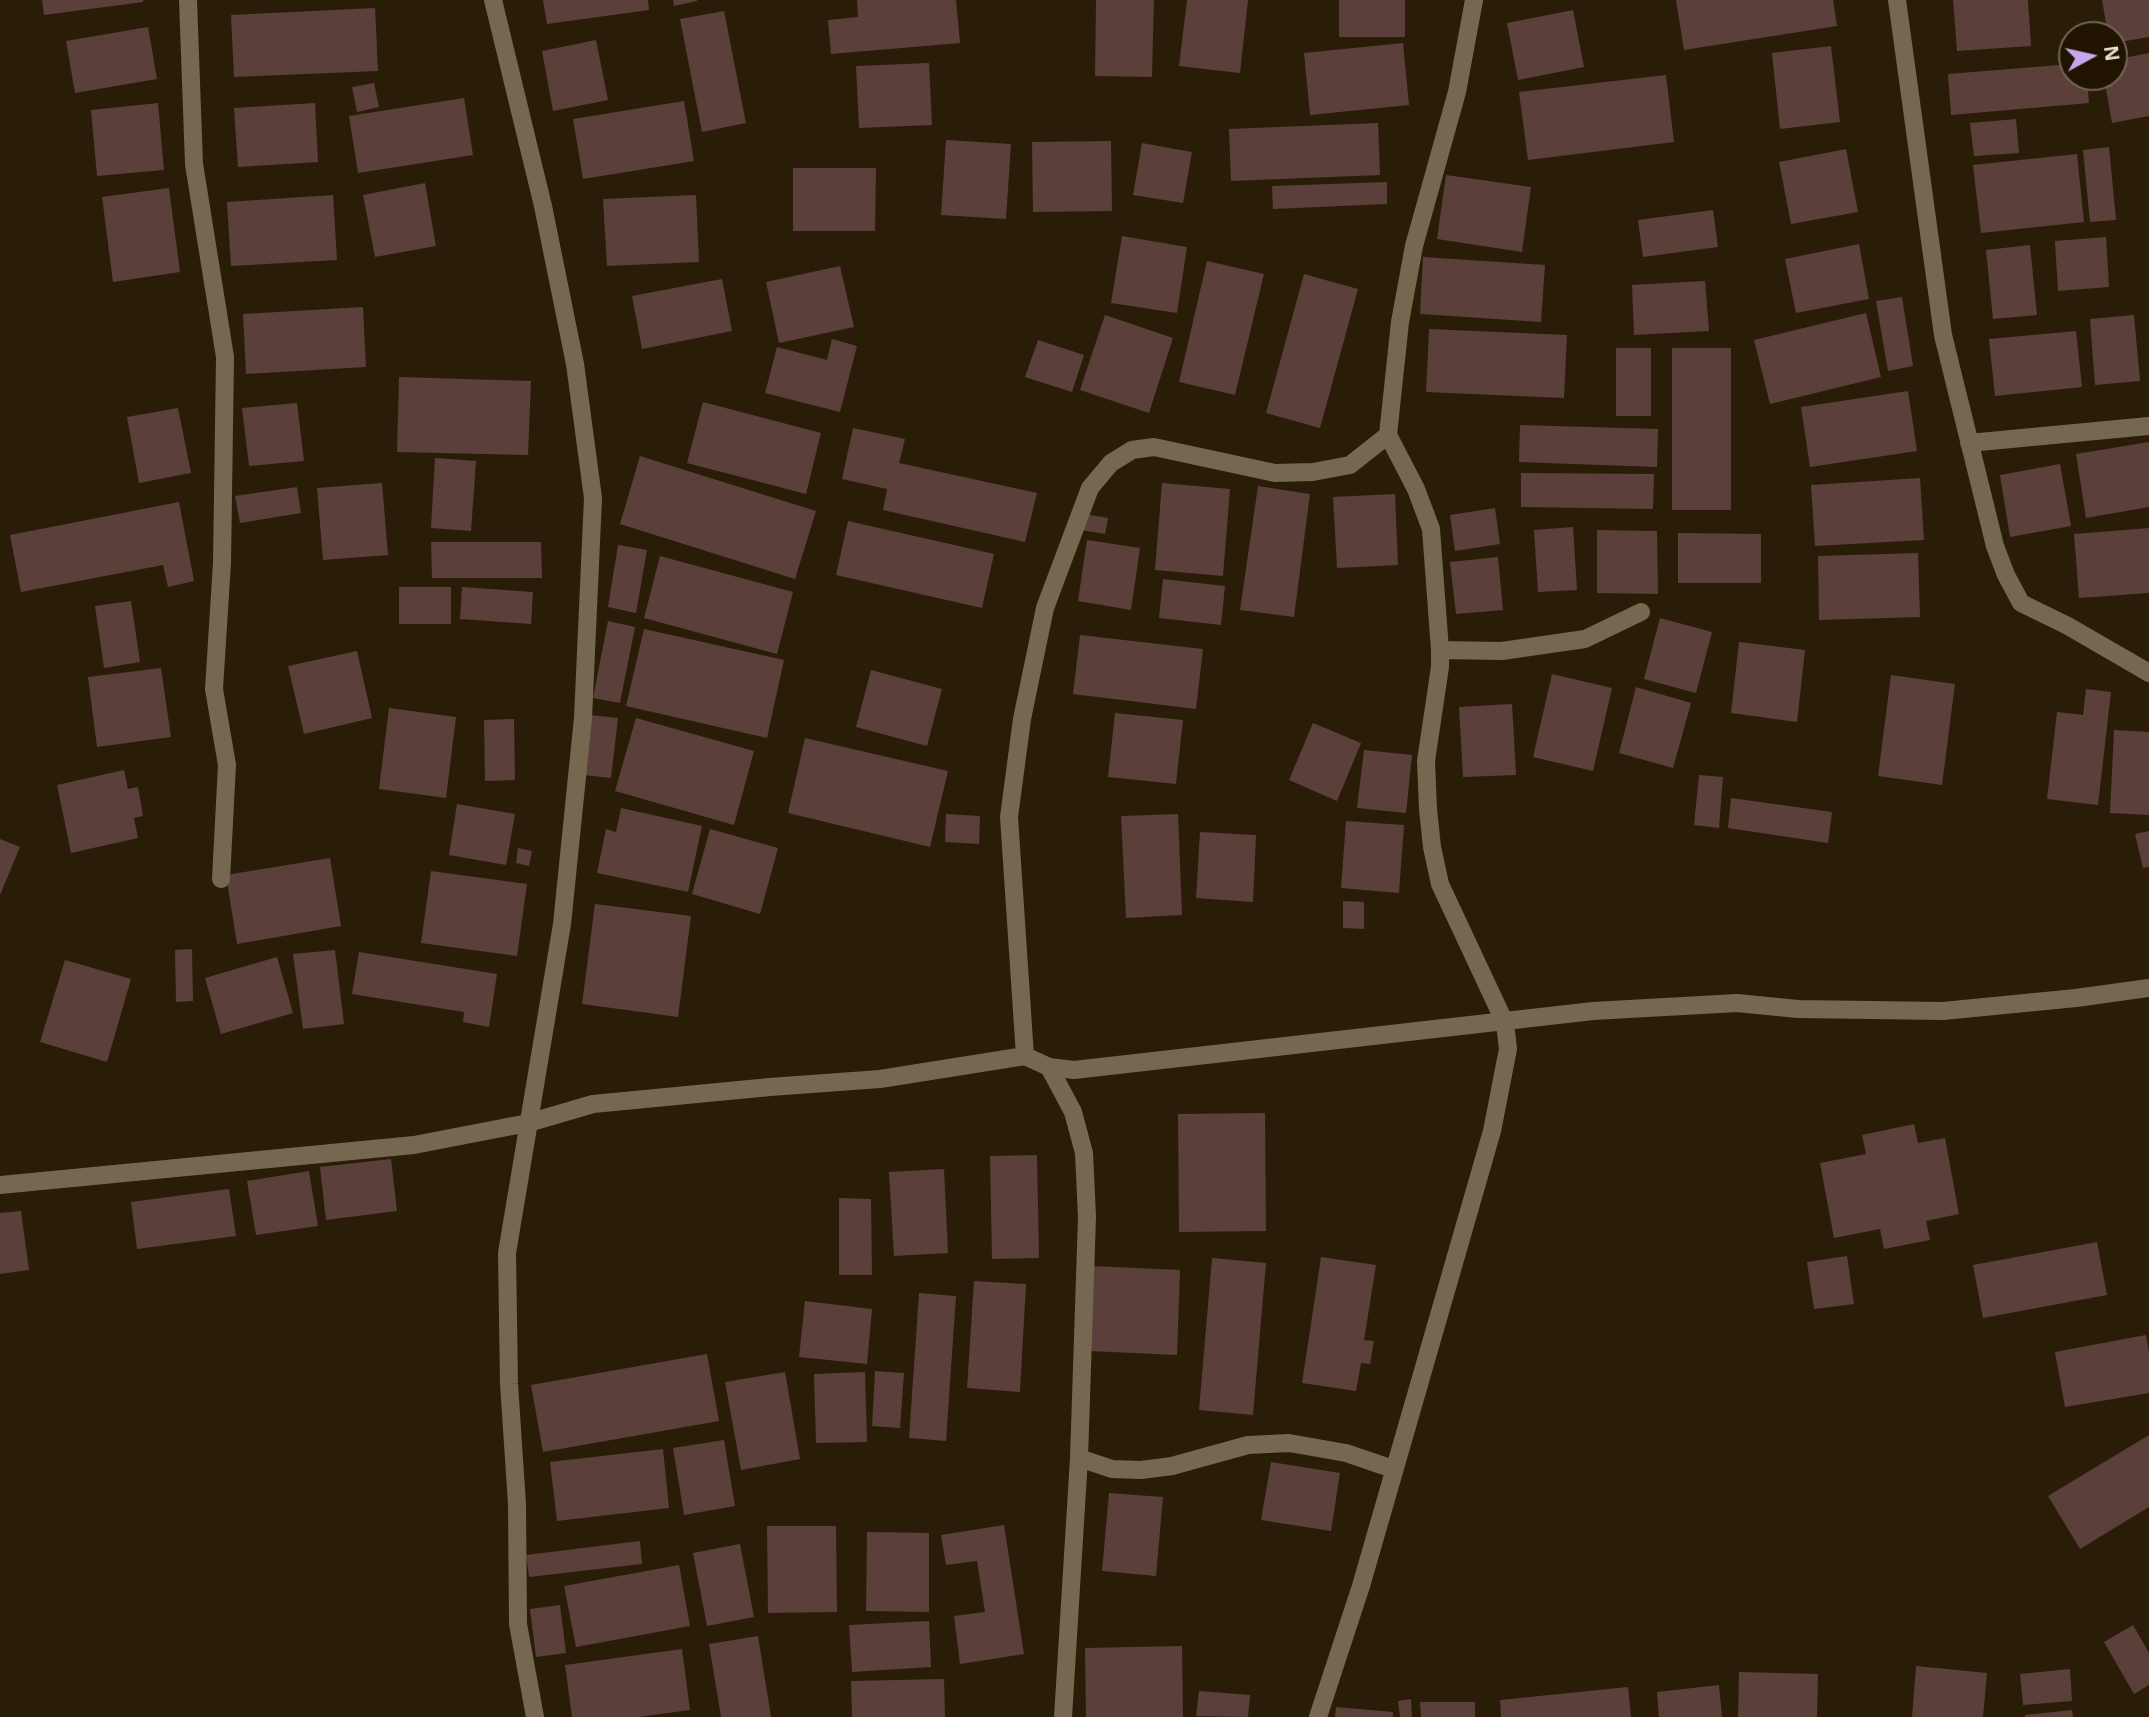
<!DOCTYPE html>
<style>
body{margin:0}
#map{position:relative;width:2149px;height:1717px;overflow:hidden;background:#2a1d07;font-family:"Noto Sans",sans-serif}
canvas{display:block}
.north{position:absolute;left:2058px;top:21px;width:70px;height:70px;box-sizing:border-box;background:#201401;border:2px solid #706555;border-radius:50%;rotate:82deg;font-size:19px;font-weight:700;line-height:28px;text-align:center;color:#e8dfd2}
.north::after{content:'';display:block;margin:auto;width:24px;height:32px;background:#c9a5ee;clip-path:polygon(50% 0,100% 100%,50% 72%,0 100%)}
</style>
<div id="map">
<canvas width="2149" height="1717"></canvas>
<div class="north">N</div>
</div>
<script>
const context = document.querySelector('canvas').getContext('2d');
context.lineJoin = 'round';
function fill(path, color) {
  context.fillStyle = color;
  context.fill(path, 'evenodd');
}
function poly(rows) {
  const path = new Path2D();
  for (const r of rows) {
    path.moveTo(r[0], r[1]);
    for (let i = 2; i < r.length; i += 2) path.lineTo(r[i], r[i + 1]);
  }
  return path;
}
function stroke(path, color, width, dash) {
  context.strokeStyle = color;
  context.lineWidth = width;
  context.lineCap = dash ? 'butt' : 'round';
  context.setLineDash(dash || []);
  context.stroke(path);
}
fill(poly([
 [42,0,143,0,143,2,44,15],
 [543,0,648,0,649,10,547,24],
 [673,0,697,0,697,1,674,6],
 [857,0,956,0,960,43,831,54,828,20,858,17],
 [1096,0,1154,0,1152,77,1095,76],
 [1187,0,1248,0,1240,73,1179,66],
 [1339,0,1405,0,1405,37,1339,37],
 [1676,0,1833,0,1837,26,1684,50],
 [1953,0,2028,0,2031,46,1957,51],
 [2102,0,2149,0,2149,37,2114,43,2114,35,2108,35],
 [375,8,378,71,234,77,231,15],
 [1573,10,1584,67,1518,80,1507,23],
 [724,11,746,123,702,132,680,19],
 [148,27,157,79,75,93,66,41],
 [596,40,608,100,553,111,542,51],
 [1403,43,1409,105,1310,115,1304,53],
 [1831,46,1840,122,1780,129,1772,53],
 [2149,53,2149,116,2112,123,2104,77,2114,77,2114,60],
 [929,63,932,125,859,128,856,66],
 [2072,64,2072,77,2087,77,2089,103,1951,115,1948,74],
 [1666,75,1674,142,1528,160,1519,92],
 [374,83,379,107,357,112,352,87],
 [464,98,473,155,358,173,349,116],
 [684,101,694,161,583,179,573,119],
 [158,103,164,170,97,176,91,110],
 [315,103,318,162,238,167,234,108],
 [2016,119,2019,153,1974,156,1970,123],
 [1378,123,1380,175,1231,181,1229,129],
 [946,140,1011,144,1006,219,941,215],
 [1111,141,1112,211,1033,212,1032,142],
 [1142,143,1192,152,1183,203,1133,195],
 [2109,147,2116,220,2090,222,2083,150],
 [1846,149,1858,212,1791,224,1779,162],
 [2077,154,2084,222,1981,233,1973,165],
 [793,168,876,168,875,231,793,231],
 [1446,175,1531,187,1522,252,1437,239],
 [1387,182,1387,204,1273,209,1272,186],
 [425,183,436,246,375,257,363,195],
 [169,188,180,272,113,282,102,197],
 [333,195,337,260,231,266,227,202],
 [696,195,699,262,607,266,603,199],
 [1713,210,1718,247,1643,257,1638,220],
 [1122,236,1187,247,1177,313,1111,303],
 [2106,237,2109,287,2058,291,2055,241],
 [1859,244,1869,299,1796,313,1785,259],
 [2030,245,2037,315,1993,319,1986,250],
 [1423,257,1545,265,1541,322,1420,314],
 [1207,261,1264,274,1235,395,1179,382],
 [840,266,854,327,779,343,766,282],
 [1304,274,1358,289,1320,428,1266,413],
 [722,279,732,331,642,349,632,296],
 [1705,281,1709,331,1634,335,1632,285],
 [1902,297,1913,366,1888,371,1876,301],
 [363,307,366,367,246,374,243,314],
 [1866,313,1881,377,1770,404,1754,340],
 [1105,315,1173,338,1149,413,1080,390],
 [2134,315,2140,381,2095,385,2090,319],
 [1429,329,1567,335,1564,398,1426,392],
 [2076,331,2082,387,1995,396,1989,339],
 [832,339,857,346,840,412,765,393,777,347,827,360],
 [1038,340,1084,355,1072,392,1025,377],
 [1616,348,1651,348,1651,416,1616,416],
 [1672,348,1731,348,1731,510,1672,510],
 [399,377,531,381,528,455,397,452],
 [1908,391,1917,451,1810,467,1801,407],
 [703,402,821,433,806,494,687,463],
 [297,403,304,461,249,466,242,408],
 [178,408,191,473,139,483,127,417],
 [1520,425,1658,429,1657,467,1519,462],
 [853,428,905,439,899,463,1037,493,1025,542,883,510,887,489,842,479],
 [2149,442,2149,507,2086,518,2076,454],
 [640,456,816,511,795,579,620,524],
 [435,458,476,461,471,531,431,528],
 [2060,464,2071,526,2010,537,2000,475],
 [1521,473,1654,474,1653,509,1521,507],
 [1920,478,1924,540,1815,546,1811,485],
 [382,483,388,555,323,560,317,488],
 [1162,483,1230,489,1223,576,1155,570],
 [1258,486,1310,494,1294,617,1240,610],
 [297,487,301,513,240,523,235,496],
 [1395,494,1398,565,1337,568,1333,497],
 [179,502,194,581,168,587,163,565,21,592,10,535],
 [1495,508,1500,544,1455,551,1450,515],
 [1084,514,1108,518,1105,534,1081,530],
 [848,521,994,554,982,608,836,575],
 [1573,527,1577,590,1538,592,1534,530],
 [2149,528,2149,593,2079,598,2074,534],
 [1597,530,1657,531,1658,594,1597,593],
 [1678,533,1761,534,1761,583,1678,583],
 [1087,540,1140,548,1131,610,1078,601],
 [431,542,541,542,542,578,432,578],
 [618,545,647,550,636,613,608,607],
 [1918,553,1920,617,1819,620,1818,556],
 [660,556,793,592,777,654,644,618],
 [1498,557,1503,610,1456,614,1450,562],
 [1163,579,1225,586,1221,625,1159,618],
 [399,587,451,587,451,624,399,624],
 [462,587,533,592,531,624,460,619],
 [131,601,140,662,104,668,95,606],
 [1660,618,1712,632,1696,693,1644,679],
 [608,621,635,627,620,703,593,698],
 [644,629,784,660,767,738,626,706],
 [1080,635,1203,649,1196,709,1073,694],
 [1739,642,1805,650,1797,722,1731,713],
 [357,651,372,718,304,734,288,666],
 [161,668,171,737,97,747,88,677],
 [871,670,942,689,927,746,856,727],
 [1552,674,1612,688,1593,771,1533,757],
 [1891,675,1955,684,1942,785,1878,776],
 [1636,687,1691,703,1673,768,1619,753],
 [2086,689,2111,692,2098,805,2047,799,2057,712,2083,715],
 [1512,704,1516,775,1463,777,1459,707],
 [389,708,456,717,446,798,379,789],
 [1115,713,1183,720,1176,784,1108,777],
 [591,715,618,718,611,778,583,775],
 [636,718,754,751,734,825,615,791],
 [514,719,515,780,485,781,484,720],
 [1313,723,1361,743,1337,801,1289,780],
 [2114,730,2149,732,2149,815,2110,813],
 [805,738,948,771,930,847,788,813],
 [1364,750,1412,755,1406,813,1357,808],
 [124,770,128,789,138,787,143,816,134,818,138,838,71,853,57,785],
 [1699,775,1723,777,1719,828,1694,825],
 [1731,798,1832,812,1828,843,1728,828],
 [457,804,515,814,506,865,449,855],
 [621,808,702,826,688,892,597,873,606,829,616,832],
 [946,814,980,816,979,844,945,842],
 [1178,814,1182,915,1126,918,1121,816],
 [1346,821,1404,825,1399,893,1341,888],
 [710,829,778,848,760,914,692,894],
 [2149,831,2149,867,2143,868,2135,834],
 [1200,832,1256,835,1253,902,1196,898],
 [0,839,20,847,0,895],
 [518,848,532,851,529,866,516,863],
 [330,858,341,926,237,944,226,875],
 [431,871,527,884,517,956,421,943],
 [1343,901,1364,902,1364,929,1343,928],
 [595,904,691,916,678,1017,582,1004],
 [192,949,193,1001,176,1002,175,950],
 [335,950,344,1024,303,1029,293,954],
 [359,952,497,974,489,1027,463,1022,464,1012,352,994],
 [277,957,293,1013,221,1034,205,978],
 [65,960,131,979,107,1062,40,1042],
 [1265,1113,1266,1231,1179,1232,1178,1114],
 [1914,1124,1918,1143,1945,1138,1959,1214,1926,1221,1930,1240,1884,1249,1880,1229,1834,1238,1820,1163,1866,1154,1862,1135],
 [1037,1155,1039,1258,992,1259,990,1156],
 [391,1159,397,1211,326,1220,320,1167],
 [944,1169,948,1253,894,1256,889,1172],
 [309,1171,318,1226,256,1235,247,1181],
 [229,1189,236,1236,137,1249,131,1202],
 [839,1198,871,1199,872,1275,839,1275],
 [21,1211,29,1270,0,1274,0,1213],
 [2097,1242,2107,1295,1983,1318,1973,1265],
 [1847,1256,1854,1304,1814,1309,1807,1262],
 [1321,1257,1376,1265,1364,1340,1374,1341,1370,1364,1361,1363,1356,1391,1302,1383],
 [1212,1258,1266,1263,1253,1415,1199,1410],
 [1092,1266,1180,1270,1177,1355,1089,1351],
 [974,1281,1026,1284,1020,1392,967,1388],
 [919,1293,956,1296,946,1441,909,1438],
 [805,1301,872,1309,867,1364,799,1357],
 [2146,1335,2149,1352,2149,1393,2065,1407,2055,1352],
 [707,1354,719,1421,543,1452,531,1385],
 [875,1371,904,1373,900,1428,872,1426],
 [785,1372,800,1459,741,1470,725,1382],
 [865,1372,867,1442,816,1443,814,1374],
 [2149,1435,2149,1507,2080,1549,2048,1496],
 [724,1440,735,1506,684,1515,673,1448],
 [663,1449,669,1508,557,1521,550,1462],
 [1271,1462,1340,1473,1331,1531,1261,1520],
 [1109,1493,1163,1497,1156,1576,1102,1571],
 [1004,1525,1024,1654,960,1664,954,1616,985,1612,977,1561,946,1565,941,1535],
 [767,1526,836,1526,837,1612,768,1613],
 [867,1532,929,1533,929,1612,866,1611],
 [640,1541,642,1564,529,1577,526,1555],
 [740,1544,754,1617,707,1626,693,1553],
 [679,1565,690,1626,576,1647,564,1586],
 [560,1605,566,1653,536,1657,530,1609],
 [929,1621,931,1667,852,1672,849,1625],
 [2133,1625,2149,1653,2149,1685,2134,1694,2104,1642],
 [758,1636,771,1717,721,1717,709,1644],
 [1182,1646,1183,1717,1086,1717,1085,1648],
 [682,1649,690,1710,638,1717,572,1717,565,1665],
 [1916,1666,1987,1673,1983,1717,1912,1717],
 [2070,1669,2072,1701,2023,1705,2020,1674],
 [1739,1672,1818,1674,1817,1717,1738,1717],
 [944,1679,945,1717,852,1717,851,1681],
 [1719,1685,1722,1717,1659,1717,1657,1692],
 [1628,1687,1631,1717,1501,1717,1500,1700],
 [1199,1691,1250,1695,1248,1717,1196,1716],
 [1411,1699,1412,1717,1400,1717,1398,1701],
 [1420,1702,1475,1702,1475,1717,1421,1717],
 [1336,1707,1393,1712,1393,1717,1335,1717],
 [2072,1710,2073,1717,2025,1717,2025,1715]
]), '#5b3f3b');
stroke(poly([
 [188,0,194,164,225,357,222,563,214,689,227,765,221,879],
 [493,0,543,206,575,364,593,498,583,718,562,924,507,1253,509,1384,517,1504,518,1624,535,1717],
 [1897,0,1943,335,1995,546,2006,575,2021,603,2068,626,2149,673],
 [1969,443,2149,426],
 [1440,650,1502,651,1585,639,1641,612],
 [1025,1056,1009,817,1022,719,1045,608,1090,488,1111,463,1132,450,1154,447,1275,473,1313,472,1350,465,1388,435],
 [1049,1067,1073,1112,1084,1153,1087,1217,1079,1458,1063,1717],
 [0,1185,414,1145,528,1123,593,1104,770,1087,880,1079,1025,1056,1049,1067,1074,1070,1593,1011,1737,1003,1798,1009,1943,1011,2076,998,2149,988],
 [1079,1458,1112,1469,1141,1470,1172,1466,1248,1445,1289,1443,1346,1453,1393,1469],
 [1318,1717,1361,1586,1492,1131,1508,1049,1505,1023,1440,884,1432,847,1428,809,1426,761,1440,667,1440,650,1431,529,1416,489,1388,435,1400,322,1414,246,1457,92,1474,0]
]), '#766750', 18);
</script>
